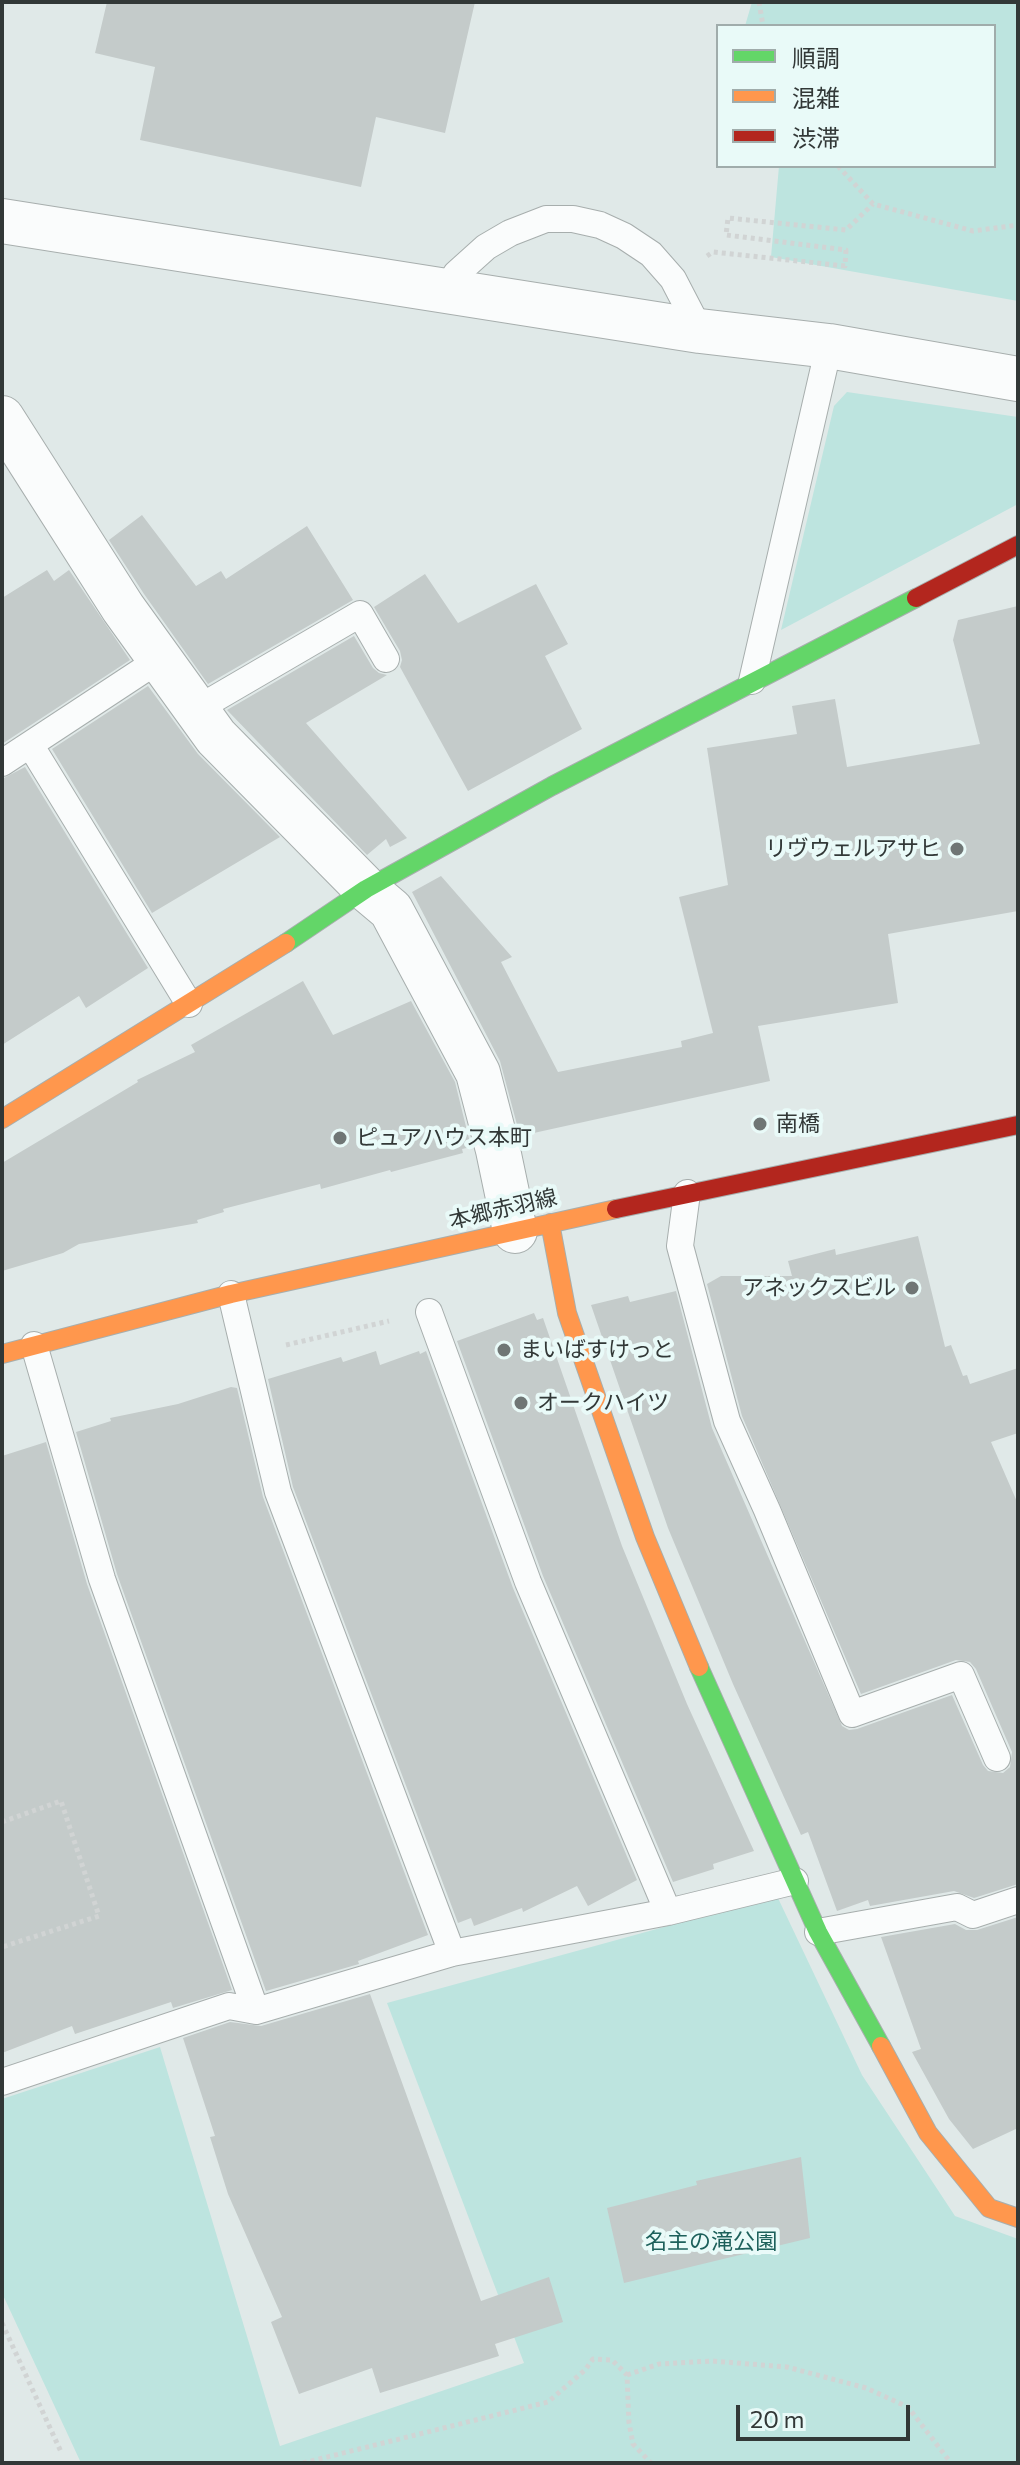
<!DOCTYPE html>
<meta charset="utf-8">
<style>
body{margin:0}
#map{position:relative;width:1020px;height:2465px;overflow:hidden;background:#e0e9e8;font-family:Commissioner,"Noto Sans JP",sans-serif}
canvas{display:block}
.frame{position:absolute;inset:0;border:4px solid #323837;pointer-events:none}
.legend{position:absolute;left:716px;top:24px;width:280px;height:144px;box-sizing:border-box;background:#e9faf8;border:2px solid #a0acab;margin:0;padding:10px 14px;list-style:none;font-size:24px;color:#323837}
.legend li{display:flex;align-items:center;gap:16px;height:40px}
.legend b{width:40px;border:2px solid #a0acab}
.scale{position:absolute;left:736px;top:2405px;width:174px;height:36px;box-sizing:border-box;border:4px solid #323837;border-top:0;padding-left:10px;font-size:24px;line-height:28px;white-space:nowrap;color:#323837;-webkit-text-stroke:6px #e9faf8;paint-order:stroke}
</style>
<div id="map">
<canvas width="1020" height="2465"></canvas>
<div class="frame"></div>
<ul class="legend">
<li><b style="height:10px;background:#63d668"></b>順調</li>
<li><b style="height:10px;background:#ff974d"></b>混雑</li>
<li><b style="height:10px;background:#b3261e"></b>渋滞</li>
</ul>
<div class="scale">20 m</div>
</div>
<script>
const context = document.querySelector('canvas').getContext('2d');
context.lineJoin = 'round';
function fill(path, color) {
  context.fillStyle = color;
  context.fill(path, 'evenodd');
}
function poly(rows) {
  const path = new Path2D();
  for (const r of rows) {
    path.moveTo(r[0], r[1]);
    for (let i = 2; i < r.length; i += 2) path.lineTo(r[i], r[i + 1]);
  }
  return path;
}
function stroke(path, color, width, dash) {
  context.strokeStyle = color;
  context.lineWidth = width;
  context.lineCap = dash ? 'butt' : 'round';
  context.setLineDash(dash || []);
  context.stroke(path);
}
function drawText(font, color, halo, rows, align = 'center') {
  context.font = font + ' Commissioner,"Noto Sans JP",sans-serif';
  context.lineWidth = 8;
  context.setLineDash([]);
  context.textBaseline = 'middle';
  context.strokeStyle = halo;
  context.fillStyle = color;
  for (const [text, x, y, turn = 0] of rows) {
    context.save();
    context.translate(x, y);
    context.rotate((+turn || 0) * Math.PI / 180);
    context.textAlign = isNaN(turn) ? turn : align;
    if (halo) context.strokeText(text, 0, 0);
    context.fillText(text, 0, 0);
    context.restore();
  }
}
fill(poly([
 [752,2,1018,2,1018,301,771,257,779,166,994,166,994,26,745,26],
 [847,392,1018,417,1018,504,781,630,834,406],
 [777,1896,862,2075,955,2216,1018,2239,1018,2463,81,2463,2,2293,2,2099,160,2047,280,2446,524,2363,387,2003]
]), '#bde4df');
fill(poly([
 [107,2,475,2,445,133,376,117,361,187,140,140,155,67,95,53],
 [142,515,196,586,221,571,226,579,307,526,353,600,208,684,144,594,109,540],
 [47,570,54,581,69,570,130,660,2,744,2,598],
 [425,574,458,623,536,584,568,644,545,656,582,729,468,791,400,667,402,660,400,651,374,607],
 [1018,606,1018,911,888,934,898,1003,758,1026,770,1081,520,1136,500,1061,412,892,441,876,512,957,501,962,558,1072,682,1047,681,1041,713,1033,679,897,728,885,707,748,797,734,792,706,835,699,847,767,980,744,953,640,958,620],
 [354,636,373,668,379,673,387,675,306,723,407,838,390,847,386,839,367,855,227,710],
 [148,686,198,754,280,837,152,913,52,749],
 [25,767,148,968,86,1008,79,996,2,1045,2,779],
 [303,981,333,1035,411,1001,455,1082,471,1147,462,1149,463,1153,391,1172,390,1170,321,1189,320,1184,223,1209,224,1212,197,1220,198,1223,79,1244,63,1253,2,1271,2,1163,138,1082,137,1080,195,1052,191,1045],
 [918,1236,945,1347,951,1345,963,1376,967,1375,970,1384,1018,1368,1018,1433,991,1442,1018,1504,1018,1884,974,1898,954,1891,870,1906,868,1900,837,1911,808,1832,801,1835,733,1684,668,1528,591,1305,628,1296,630,1302,676,1291,712,1428,842,1726,849,1730,857,1729,952,1695,983,1765,988,1771,1003,1773,1010,1767,1012,1752,976,1669,970,1662,956,1660,861,1694,742,1416,707,1284,721,1276,792,1276,788,1261,835,1249,836,1255],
 [534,1313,537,1320,543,1318,622,1546,687,1704,754,1851,713,1864,714,1869,673,1882,543,1576,457,1341],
 [376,1351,380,1365,419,1351,420,1354,426,1351,513,1588,637,1880,588,1906,577,1886,523,1912,522,1908,474,1926,471,1918,458,1923,293,1487,268,1379,341,1357,343,1362],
 [231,1387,237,1388,263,1497,428,1935,358,1961,359,1964,266,1991,117,1574,76,1432,111,1421,110,1418,178,1404],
 [46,1442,87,1584,232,1990,173,2008,171,2002,75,2034,72,2026,2,2053,2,1456],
 [1018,1917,1018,2128,973,2149,949,2119,912,2052,921,2049,881,1937,955,1924,966,1930,977,1930],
 [370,1994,481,2301,549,2277,563,2322,495,2344,499,2356,380,2393,372,2368,299,2394,271,2322,282,2317,228,2194,210,2137,215,2136,183,2038,230,2022,261,2026],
 [801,2157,810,2238,624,2283,607,2208,697,2185,696,2181]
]), '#c4cbca');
const lane = poly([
 [446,291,456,274,486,247,510,233,546,219,573,219,600,225,624,236,651,254,673,279,700,331],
 [752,681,829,346],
 [197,709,360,614,386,659],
 [31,746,189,1004],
 [2,763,160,659],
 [687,1193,680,1246,727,1421,767,1510,852,1714,961,1675,997,1758],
 [231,1294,278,1492,452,1953],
 [429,1312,528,1582,668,1912],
 [34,1345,102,1579,256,2011],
 [818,1932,957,1907,973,1915,1018,1900],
 [2,2082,229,2006,256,2011,452,1953,668,1912,795,1881]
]);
const street = poly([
 [2,221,700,331,829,346,1018,379],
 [2,418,123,608,216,737,366,889,391,910,478,1073,498,1150,515,1231]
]);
const fast = poly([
 [286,943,366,889,552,786,916,598],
 [699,1667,818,1932,881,2046]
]);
const slow = poly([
 [2,1119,286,943],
 [550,1223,567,1313,645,1537,699,1667],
 [2,1354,231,1294,616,1209],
 [881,2046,928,2133,989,2208,1018,2218]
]);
const jam = poly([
 [916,598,1018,545],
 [616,1209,1018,1125]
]);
stroke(lane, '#a7aead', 28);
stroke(street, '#a7aead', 46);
stroke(fast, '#a7aead', 20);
stroke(slow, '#a7aead', 20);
stroke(jam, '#a7aead', 20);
stroke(poly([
 [759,2,763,26],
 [838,166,873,204,973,231,1018,225],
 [707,256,713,252,845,266,846,250,726,235,728,218,846,230,873,204],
 [286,1345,389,1321],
 [2,1822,61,1801,99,1916,2,1947],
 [2,2323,62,2454],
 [627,2375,659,2364,712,2361,787,2367,866,2388,908,2407,951,2463],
 [303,2463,548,2402,585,2370,593,2359,612,2360,627,2375,629,2423,633,2444,651,2463]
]), '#d1d4d4', 5, [4, 4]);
stroke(lane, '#fafcfc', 26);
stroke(street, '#fafcfc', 44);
stroke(fast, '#63d668', 18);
stroke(slow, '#ff974d', 18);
stroke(jam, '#b3261e', 18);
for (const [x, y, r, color] of [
 [957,849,8,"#6f7675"],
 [760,1124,8,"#6f7675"],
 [340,1138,8,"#6f7675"],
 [912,1288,8,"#6f7675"],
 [504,1350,8,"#6f7675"],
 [521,1403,8,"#6f7675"]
]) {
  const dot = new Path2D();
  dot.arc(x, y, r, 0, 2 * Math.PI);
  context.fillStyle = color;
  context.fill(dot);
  stroke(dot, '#e9faf8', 3);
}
drawText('22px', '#323837', '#e9faf8', [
 ["リヴウェルアサヒ",941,849,"right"],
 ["南橋",776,1124],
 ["ピュアハウス本町",356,1138],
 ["アネックスビル",896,1288,"right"],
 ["まいばすけっと",520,1350],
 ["オークハイツ",537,1403]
], 'left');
drawText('22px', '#323837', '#e9faf8', [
 ["本郷赤羽線",503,1209,-13]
]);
drawText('22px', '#1d605b', '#e9faf8', [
 ["名主の滝公園",711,2242]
]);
</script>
